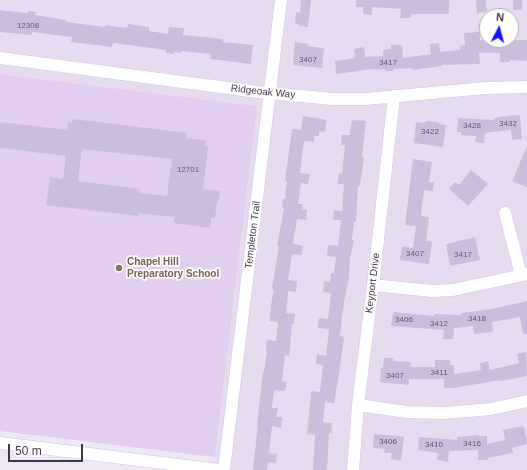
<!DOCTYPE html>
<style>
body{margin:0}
#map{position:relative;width:527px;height:470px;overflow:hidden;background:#eee7f5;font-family:Arial,sans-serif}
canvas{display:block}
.north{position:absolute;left:479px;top:8px;width:40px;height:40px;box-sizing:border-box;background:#fff;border:1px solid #b2aeb6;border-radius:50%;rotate:6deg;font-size:11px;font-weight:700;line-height:16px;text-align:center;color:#3e3548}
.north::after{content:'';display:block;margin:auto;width:14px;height:18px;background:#1513ff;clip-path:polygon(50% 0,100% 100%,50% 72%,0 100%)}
.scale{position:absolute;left:8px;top:444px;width:75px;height:18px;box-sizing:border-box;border:2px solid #3e3548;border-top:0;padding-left:5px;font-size:12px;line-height:14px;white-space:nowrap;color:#3e3548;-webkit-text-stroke:3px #fff;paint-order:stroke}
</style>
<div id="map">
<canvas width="527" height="470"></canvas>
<div class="north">N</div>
<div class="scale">50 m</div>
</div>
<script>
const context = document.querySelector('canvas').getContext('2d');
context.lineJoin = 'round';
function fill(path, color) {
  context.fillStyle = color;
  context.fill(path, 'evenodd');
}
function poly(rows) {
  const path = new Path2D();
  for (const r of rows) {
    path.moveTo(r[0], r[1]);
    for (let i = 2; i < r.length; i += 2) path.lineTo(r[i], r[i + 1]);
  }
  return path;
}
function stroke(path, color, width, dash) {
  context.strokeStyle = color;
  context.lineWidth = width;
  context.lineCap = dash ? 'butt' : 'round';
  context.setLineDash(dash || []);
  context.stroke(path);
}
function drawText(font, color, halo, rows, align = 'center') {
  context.font = font + ' Arial,sans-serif';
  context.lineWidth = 3.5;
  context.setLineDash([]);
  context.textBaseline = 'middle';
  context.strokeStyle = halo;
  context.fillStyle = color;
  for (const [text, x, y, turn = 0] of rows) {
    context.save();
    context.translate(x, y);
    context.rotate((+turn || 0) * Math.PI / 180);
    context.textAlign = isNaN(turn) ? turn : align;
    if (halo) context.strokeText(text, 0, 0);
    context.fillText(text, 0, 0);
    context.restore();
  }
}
fill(poly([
 [0,0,527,0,527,470,214,470,257,106,0,74],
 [487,16,511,16,511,40,487,40]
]), '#e7dbf0');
fill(poly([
 [0,74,257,106,215,457,0,431]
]), '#e2cfef');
fill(poly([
 [301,0,311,0,308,27,299,26,299,24,295,23,296,12,300,13],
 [356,0,449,0,449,14,411,14,411,18,400,18,401,9,372,7,372,15,363,14,363,7,356,7],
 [476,0,486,0,487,12,477,13],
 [513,0,522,0,522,10,513,10],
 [0,10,26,13,28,13,28,11,36,12,35,15,66,20,66,22,105,27,105,25,127,28,128,24,149,27,149,31,168,34,169,27,184,28,183,35,223,39,223,42,253,45,251,64,210,59,211,54,181,51,181,53,174,52,174,54,166,53,166,50,113,43,112,47,71,42,72,37,32,32,32,35,0,32],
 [480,32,480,40,527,40,527,61,510,60,510,62,500,62,500,53,479,53,480,64,442,65,442,66,413,70,412,68,394,69,394,71,385,71,385,69,373,70,373,69,336,74,335,61,355,58,354,49,364,47,365,57,383,56,383,50,391,49,391,45,402,45,403,58,431,54,430,44,439,43,440,52,460,50,460,46,465,45,464,33],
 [295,42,308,44,307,46,324,48,322,68,293,65],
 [513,115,520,115,522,139,512,140,511,130,485,133,484,143,475,142,476,136,461,135,461,132,457,132,458,118,494,120,494,118],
 [303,116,327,120,325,132,319,131,319,136,314,136,314,142,304,141,300,173,310,174,308,184,301,183,298,204,303,204,302,209,307,210,306,220,297,219,293,244,303,246,302,255,292,254,288,280,297,281,296,292,288,291,286,313,295,314,294,324,292,324,289,356,285,355,282,381,287,382,285,391,274,390,272,408,278,408,276,417,282,417,281,428,272,426,269,453,277,454,276,463,268,462,267,470,253,470,258,425,257,425,263,372,264,372,267,352,266,351,267,340,276,341,278,322,270,321,271,305,274,289,272,289,279,246,277,246,284,208,282,207,283,199,285,199,287,181,285,181,292,129,301,130],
 [73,119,187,133,186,138,206,140,205,147,208,147,203,189,220,191,218,203,217,203,215,218,211,218,210,228,174,223,174,217,138,213,138,216,46,205,50,177,63,179,66,156,0,148,0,122,67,130,68,122,72,123],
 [82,149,172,159,167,196,139,193,140,189,78,181],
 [352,120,366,121,362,157,364,157,360,186,358,186,356,222,354,222,352,240,354,240,350,258,349,277,344,301,340,336,344,337,340,367,334,403,325,402,323,422,332,423,331,434,329,433,327,470,313,470,315,435,307,434,311,396,311,391,320,392,323,365,316,364,317,354,326,356,329,329,318,328,319,318,328,319,331,293,323,292,324,281,330,282,331,273,334,273,336,257,327,256,328,245,338,246,341,220,333,220,334,210,342,211,344,184,337,184,339,173,342,174,345,145,341,145,342,135,350,135],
 [426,121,439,122,439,124,446,125,443,147,414,143,416,122,425,123],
 [527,146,527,187,512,181],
 [413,159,432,162,429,182,434,182,433,191,424,190,421,216,429,217,426,241,432,242,429,264,400,260,402,246,413,248,416,226,405,225],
 [471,170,488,184,468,206,449,189,455,182,459,185],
 [475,237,480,260,450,266,446,244],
 [527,301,527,334,523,334,520,317,492,322,493,332,474,334,473,326,454,328,453,339,443,339,444,330,391,326,393,312,434,316,434,314,462,315,461,313,492,309],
 [526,352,527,376,501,381,501,380,453,388,444,388,444,379,409,379,409,385,380,382,381,368,383,368,384,358,393,358,393,361,411,362,410,367,435,367,435,360,450,360,450,365,454,365,454,374,481,370,480,363,488,361,490,370,519,363,517,354],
 [524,426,527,444,512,448,513,453,488,458,488,460,478,460,478,450,449,451,448,462,437,460,438,453,418,450,419,437,457,440,457,437,478,435,478,436,487,436,487,444,505,440,503,430],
 [374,434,398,436,404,437,401,461,391,459,392,453,384,453,385,449,373,448]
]), '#cbbeda');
const minor = poly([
 [0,58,258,92,333,99,366,99,485,88,527,87],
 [505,213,521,275],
 [373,285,432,291,453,290,527,274],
 [358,405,407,412,444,413,491,409,527,401],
 [0,443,219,470],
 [224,470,281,0],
 [353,470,358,405,373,285,394,96]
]);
stroke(minor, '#d3c5df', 13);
stroke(minor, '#fff', 12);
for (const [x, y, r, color] of [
 [119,268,4,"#8d6e63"]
]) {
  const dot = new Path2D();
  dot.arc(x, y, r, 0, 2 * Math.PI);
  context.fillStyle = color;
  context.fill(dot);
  stroke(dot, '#fff', 1.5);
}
drawText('8px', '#61576c', null, [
 ["12308",28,26],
 ["3407",308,60],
 ["3417",388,63],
 ["3432",508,124],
 ["3428",472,126],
 ["3422",430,132],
 ["12701",188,170],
 ["3407",415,254],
 ["3417",463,255],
 ["3418",477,319],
 ["3406",404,320],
 ["3412",439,324],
 ["3411",439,373],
 ["3407",395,376],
 ["3406",388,442],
 ["3416",472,444],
 ["3410",434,445]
]);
drawText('10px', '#3e3548', '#fff', [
 ["Ridgeoak Way",263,92,6],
 ["Templeton Trail",253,235,-83],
 ["Keyport Drive",373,283,-83]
]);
drawText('bold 10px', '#785e54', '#fff', [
 ["Chapel Hill",127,262],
 ["Preparatory School",127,274]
], 'left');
</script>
